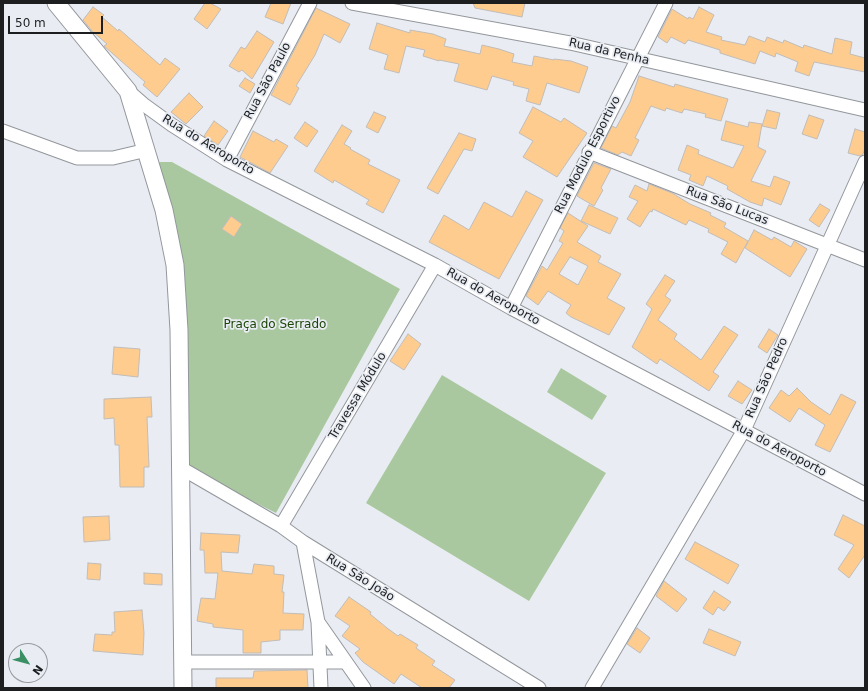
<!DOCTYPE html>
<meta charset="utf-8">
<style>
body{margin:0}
#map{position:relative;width:868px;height:691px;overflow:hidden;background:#e9edf3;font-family:"DejaVu Sans",sans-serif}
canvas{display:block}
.frame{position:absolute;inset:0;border:4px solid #1c1e20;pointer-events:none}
.north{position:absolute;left:8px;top:643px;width:40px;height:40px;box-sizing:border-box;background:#e9edf3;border:1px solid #979a9f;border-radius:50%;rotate:126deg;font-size:11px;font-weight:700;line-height:16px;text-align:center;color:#1c1e20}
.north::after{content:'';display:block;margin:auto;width:14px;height:18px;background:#3a9064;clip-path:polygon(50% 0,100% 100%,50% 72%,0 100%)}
.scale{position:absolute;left:8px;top:16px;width:95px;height:18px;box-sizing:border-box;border:2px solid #1c1e20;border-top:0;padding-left:5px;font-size:12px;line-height:14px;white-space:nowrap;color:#1c1e20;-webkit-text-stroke:3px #e9edf3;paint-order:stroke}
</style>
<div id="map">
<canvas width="868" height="691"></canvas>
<div class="frame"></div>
<div class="north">N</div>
<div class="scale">50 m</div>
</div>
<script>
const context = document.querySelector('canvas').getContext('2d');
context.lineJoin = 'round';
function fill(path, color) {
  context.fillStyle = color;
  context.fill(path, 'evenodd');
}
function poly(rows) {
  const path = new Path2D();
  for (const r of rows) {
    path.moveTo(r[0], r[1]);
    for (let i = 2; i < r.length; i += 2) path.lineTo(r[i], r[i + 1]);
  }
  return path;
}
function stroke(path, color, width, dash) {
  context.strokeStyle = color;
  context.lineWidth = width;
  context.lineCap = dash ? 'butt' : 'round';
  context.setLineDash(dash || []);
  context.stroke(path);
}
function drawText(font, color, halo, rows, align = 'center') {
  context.font = font + ' "DejaVu Sans",sans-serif';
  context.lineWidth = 3.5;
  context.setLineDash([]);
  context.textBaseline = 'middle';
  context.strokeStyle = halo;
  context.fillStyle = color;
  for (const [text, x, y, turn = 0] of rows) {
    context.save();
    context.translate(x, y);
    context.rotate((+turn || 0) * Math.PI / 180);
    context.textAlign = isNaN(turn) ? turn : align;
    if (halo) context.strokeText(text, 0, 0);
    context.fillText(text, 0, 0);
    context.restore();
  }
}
fill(poly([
 [159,162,172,162,400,289,276,513,186,468,183,280],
 [561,368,607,396,592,420,547,392],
 [442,375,606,473,529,601,366,503]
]), '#aac89f');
const building = poly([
 [205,3,210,3,221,9,207,29,194,19,205,3],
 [271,3,291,3,283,24,265,17,271,3],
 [473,3,525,3,522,17,475,8,473,3],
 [93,7,104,15,102,17,118,31,119,29,160,65,165,58,180,69,157,97,143,85,145,82,104,46,107,44,92,31,83,20,93,7],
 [699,7,714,15,706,32,722,37,721,40,745,45,749,36,765,42,767,37,783,43,784,40,803,48,804,45,832,54,835,38,852,42,850,54,865,58,865,72,814,62,809,76,795,71,798,62,776,53,775,57,760,51,755,64,720,53,720,50,688,40,685,44,671,37,667,43,658,37,672,9,688,19,689,17,693,19,699,7],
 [316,8,350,24,340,43,324,34,315,55,296,86,299,88,290,105,271,95,316,8],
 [377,23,410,33,410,30,433,34,446,39,444,46,480,54,482,45,499,49,514,54,512,62,532,66,534,56,554,60,554,59,571,61,588,67,579,93,547,83,540,105,526,101,529,89,513,85,514,82,492,76,487,90,454,81,459,64,439,60,439,61,423,56,425,50,406,46,399,73,384,69,388,55,369,49,377,23],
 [257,31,274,42,252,79,242,70,239,72,229,66,241,47,245,49,257,31],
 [639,76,674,87,675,84,728,99,721,121,705,117,706,114,684,109,682,113,666,108,665,111,651,106,635,138,639,140,631,156,622,152,618,155,601,148,612,126,616,128,630,102,639,76],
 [245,78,255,84,250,93,239,86,245,78],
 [189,93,203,107,186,124,171,112,189,93],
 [533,107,561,122,564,118,587,133,557,177,523,157,533,141,519,133,533,107],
 [767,110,780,113,776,129,762,126,767,110],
 [374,112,386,117,378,133,366,127,374,112],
 [809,115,824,120,817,139,802,134,809,115],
 [214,121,228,131,218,145,204,136,214,121],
 [726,121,748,127,749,122,762,124,758,147,766,151,751,181,770,187,774,176,790,182,781,205,764,198,762,206,750,202,727,189,728,186,707,176,703,186,689,180,691,175,678,170,687,145,699,150,698,154,733,168,744,146,721,140,726,121],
 [305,122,318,131,307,147,294,138,305,122],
 [342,125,352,131,344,144,351,148,350,149,370,160,368,164,400,180,383,213,366,204,369,200,334,180,333,183,314,171,342,125],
 [855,129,865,132,865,148,863,154,860,156,848,153,855,129],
 [253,131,274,142,276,139,288,146,270,173,240,157,253,131],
 [459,133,476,139,472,151,464,149,438,194,427,188,459,133],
 [594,163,611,169,601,188,603,190,594,206,577,196,594,163],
 [649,184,672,193,690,204,711,213,710,215,726,223,724,227,748,241,736,263,721,254,728,242,708,232,709,229,689,220,686,225,653,209,652,212,650,211,640,227,627,219,638,201,629,197,635,185,647,191,649,184],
 [526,191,543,200,499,279,429,242,444,215,469,230,484,202,512,217,526,191],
 [820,204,830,210,819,227,809,220,820,204],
 [589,205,618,218,610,234,581,221,589,205],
 [568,213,588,226,577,242,601,256,598,262,621,274,607,298,625,308,609,335,571,317,566,313,571,305,548,291,538,305,526,296,542,266,547,270,563,243,559,241,564,231,560,228,568,213],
 [570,257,588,266,578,285,559,274,570,257],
 [231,216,242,224,234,237,222,229,231,216],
 [754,230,772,240,774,237,791,247,794,241,807,249,790,277,745,248,754,230],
 [665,275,675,281,665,296,671,300,658,320,677,334,674,339,701,360,724,326,738,335,713,372,719,376,709,391,660,359,657,364,632,347,652,309,646,304,665,275],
 [769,329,778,335,767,353,758,347,769,329],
 [408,334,421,344,404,370,390,361,408,334],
 [114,347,140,349,138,377,112,374,114,347],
 [738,381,752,390,742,404,728,396,738,381],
 [797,388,811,402,830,415,841,394,856,402,830,452,815,445,825,425,799,408,790,422,769,408,781,390,789,396,797,388],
 [151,397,152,417,147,417,149,467,144,467,144,487,120,487,119,445,115,445,114,418,104,419,104,399,151,397],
 [843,515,865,526,865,555,849,578,838,569,854,545,834,535,843,515],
 [109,516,110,540,84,542,83,517,109,516],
 [201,533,240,535,238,553,221,552,222,571,252,574,254,564,274,566,274,574,284,575,282,592,284,592,283,613,304,614,303,630,280,630,280,640,261,642,261,653,243,653,243,630,213,627,213,624,197,621,201,598,215,599,218,573,205,573,204,550,200,550,201,533],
 [695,542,739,565,728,584,685,559,695,542],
 [88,563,101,564,100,580,87,579,88,563],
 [144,573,162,574,162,585,144,584,144,573],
 [664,581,687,599,677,612,656,596,664,581],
 [714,591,731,602,724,611,718,607,713,615,703,608,714,591],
 [349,597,371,612,370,614,387,628,398,636,400,634,418,645,416,648,435,661,432,665,455,680,449,688,422,688,401,674,394,684,363,662,355,653,360,649,342,636,350,626,335,616,349,597],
 [142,610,144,633,143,655,93,651,95,634,112,635,112,632,115,632,114,612,142,610],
 [637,628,650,638,640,653,627,644,637,628],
 [709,629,741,642,735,656,703,643,709,629],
 [307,670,308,688,216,688,216,678,253,678,254,671,307,670]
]);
fill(building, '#fecc8f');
stroke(building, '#c1bcb8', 1);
const minor = poly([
 [352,3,570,43,865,110],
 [128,91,143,104,172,125,227,160,435,265,511,308,865,494],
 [3,131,77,158,113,158,147,150],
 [589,152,865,260],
 [227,160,310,3],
 [511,308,666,3],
 [181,468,281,526,303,542,539,688],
 [281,526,435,265],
 [303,542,318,622,321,688],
 [318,622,364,688],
 [182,662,346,662],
 [592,688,744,430,865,162]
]);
const tertiary = poly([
 [56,3,128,91,164,210,175,265,179,330,183,688]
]);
stroke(minor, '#93979c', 15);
stroke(tertiary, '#93979c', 19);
stroke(minor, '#fff', 13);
stroke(tertiary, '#fff', 17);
drawText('12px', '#1c1e20', '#e9edf3', [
 ["Rua da Penha",609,52,13],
 ["Rua São Paulo",268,81,-62],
 ["Rua do Aeroporto",208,145,31],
 ["Rua Modulo Esportivo",588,155,-63],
 ["Rua São Lucas",727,206,21],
 ["Rua do Aeroporto",493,297,29],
 ["Rua São Pedro",767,378,-66],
 ["Travessa Módulo",358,396,-59],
 ["Rua do Aeroporto",779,449,28],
 ["Rua São João",360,578,32]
]);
drawText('12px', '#1c4505', '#e9edf3', [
 ["Praça do Serrado",275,325]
]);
</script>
